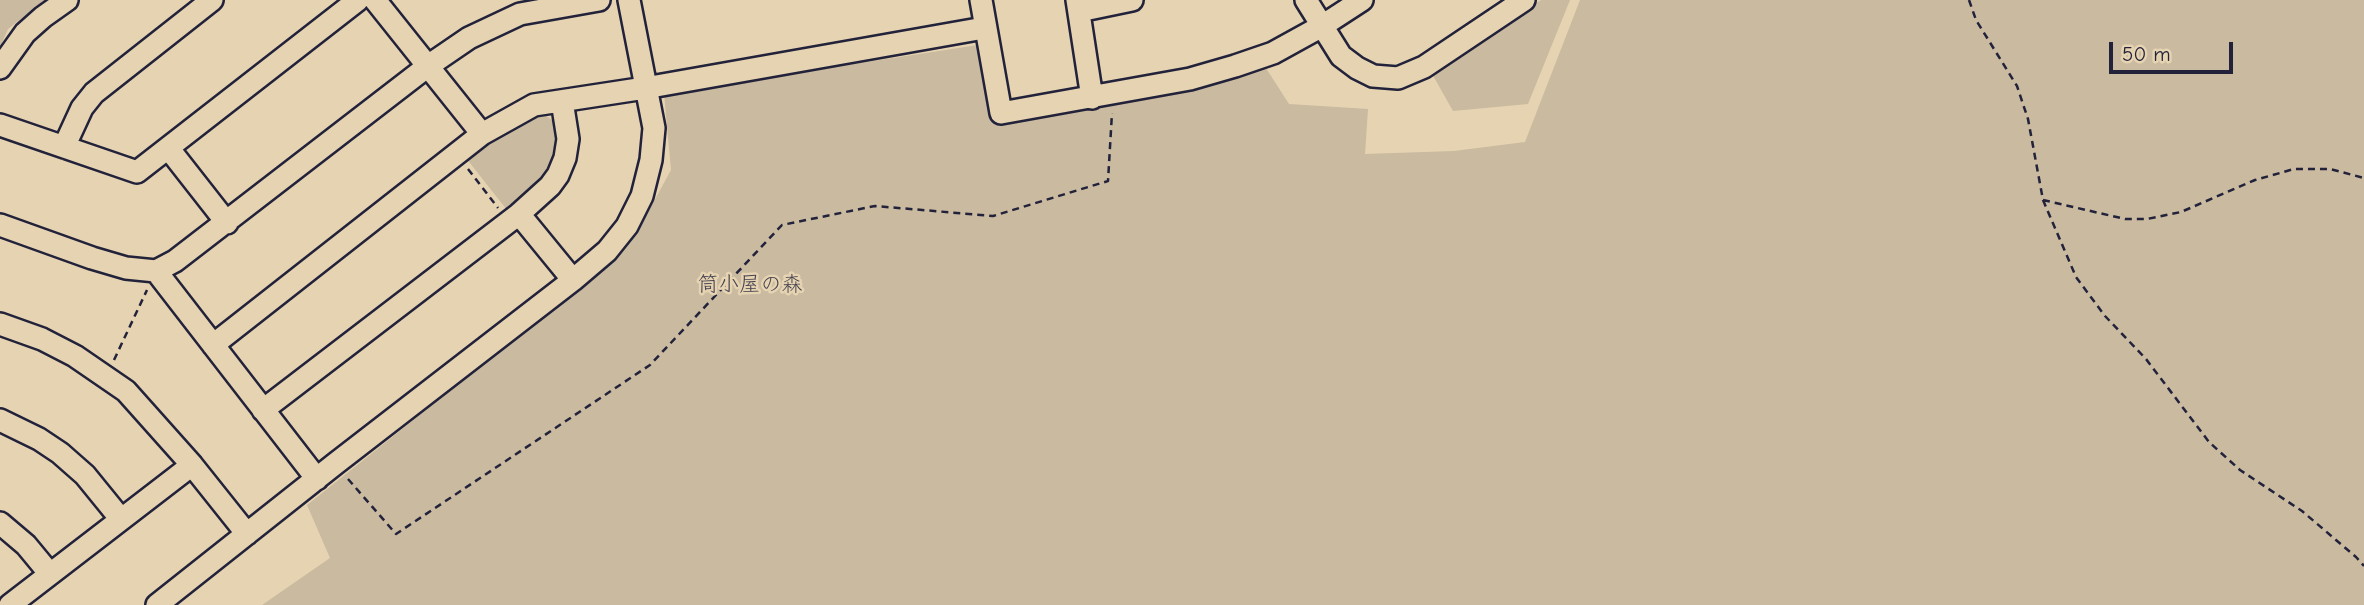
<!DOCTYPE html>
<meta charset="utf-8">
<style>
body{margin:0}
#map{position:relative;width:2364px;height:605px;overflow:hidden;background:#e6d3b1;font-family:"Comic Neue",sans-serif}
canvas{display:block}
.scale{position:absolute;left:2109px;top:42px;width:124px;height:32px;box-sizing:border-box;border:4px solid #22223b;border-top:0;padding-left:9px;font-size:21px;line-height:24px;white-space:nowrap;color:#22223b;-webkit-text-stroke:5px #e6d3b1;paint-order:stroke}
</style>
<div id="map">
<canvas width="2364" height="605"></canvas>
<div class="scale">50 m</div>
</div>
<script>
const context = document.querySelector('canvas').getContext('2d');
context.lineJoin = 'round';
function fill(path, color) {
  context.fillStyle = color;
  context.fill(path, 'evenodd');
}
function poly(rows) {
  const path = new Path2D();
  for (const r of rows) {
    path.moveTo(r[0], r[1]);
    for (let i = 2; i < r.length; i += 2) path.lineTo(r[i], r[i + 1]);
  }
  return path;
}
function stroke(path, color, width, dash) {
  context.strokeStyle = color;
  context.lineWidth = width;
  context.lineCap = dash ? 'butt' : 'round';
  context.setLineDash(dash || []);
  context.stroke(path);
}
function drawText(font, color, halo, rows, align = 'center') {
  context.font = font + ' "Comic Neue","Klee One",sans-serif';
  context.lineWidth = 5;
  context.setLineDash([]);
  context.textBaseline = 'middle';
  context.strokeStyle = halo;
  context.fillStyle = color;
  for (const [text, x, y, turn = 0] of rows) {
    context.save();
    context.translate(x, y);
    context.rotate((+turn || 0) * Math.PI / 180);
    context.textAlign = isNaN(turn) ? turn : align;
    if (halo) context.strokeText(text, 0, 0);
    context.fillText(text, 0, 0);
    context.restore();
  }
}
fill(poly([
 [0,0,45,0,8,29,0,47],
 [1541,0,1570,0,1528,104,1453,111,1431,72],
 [1580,0,2364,0,2364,605,262,605,330,558,307,505,613,261,635,236,671,170,664,93,978,45,995,124,1145,97,1264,65,1289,104,1368,109,1365,154,1454,151,1525,142],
 [544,114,557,124,559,144,542,177,507,210,466,158,513,127]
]), '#c9baa0');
const minor = poly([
 [375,0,482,134],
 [981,0,1001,113,1190,79,1235,66,1273,53,1322,26,1362,0],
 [1077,0,1092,98],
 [1306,0,1341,56,1357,68,1373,76,1398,78,1424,67,1524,0],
 [1079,11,1132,0],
 [0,68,25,33,43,17,67,0],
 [0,125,137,172,358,0],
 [64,147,82,108,94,93,212,0],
 [169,149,227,223],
 [519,214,573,280],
 [0,225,92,258,126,268,156,271,175,261,428,66,469,38,520,14,599,0],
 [156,271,317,479],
 [0,324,42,339,75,356,126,391,192,465,247,534],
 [213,345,482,134,534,105,645,88,984,28],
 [263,410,519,214,550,186,558,175,565,158,568,139,562,101],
 [0,420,39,439,60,453,85,475,120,518],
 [0,523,26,545,50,574],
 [10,605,192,465],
 [157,605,335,464,573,280,607,251,627,226,642,196,651,160,654,128,629,0]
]);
stroke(minor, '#22223b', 26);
stroke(poly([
 [1969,0,1976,20,2017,86,2028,119,2043,200,2076,277,2105,316,2146,359,2209,442,2240,470,2302,511,2356,557,2364,566],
 [468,169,498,208],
 [2043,200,2125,219,2147,219,2181,212,2255,180,2294,169,2330,169,2364,178],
 [114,360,147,290],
 [348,479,396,534,650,365,782,225,875,206,993,216,1108,181,1112,113]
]), '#22223b', 2.5, [7, 5]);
stroke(minor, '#e6d3b1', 21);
drawText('21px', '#43404f', '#e6d3b1', [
 ["筒小屋の森",750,285]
]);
</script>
